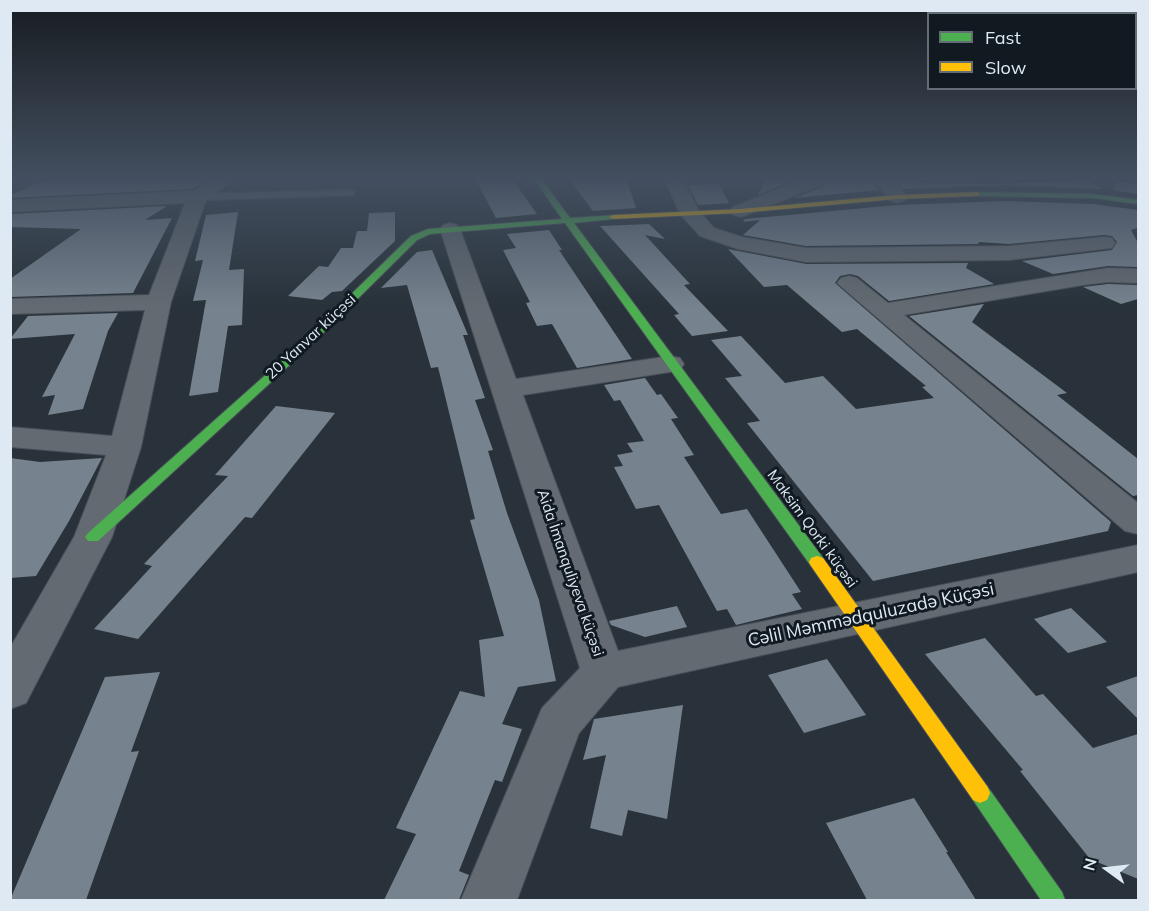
<!DOCTYPE html>
<meta charset="utf-8">
<style>
body{margin:0}
#map{position:relative;width:1149px;height:911px;overflow:hidden;background:#29323a;font-family:Mulish,sans-serif}
canvas{display:block}
.frame{position:absolute;inset:0;border:12px solid #dee9f3;pointer-events:none}
.legend{position:absolute;left:927px;top:12px;width:210px;height:78px;box-sizing:border-box;background:#121a21;border:2px solid #646d75;margin:0;padding:8px 10px;list-style:none;font-size:18px;color:#dee9f3}
.legend li{display:flex;align-items:center;gap:12px;height:30px}
.legend b{width:30px;border:2px solid #646d75}
.north{position:absolute;left:1077px;top:839px;width:60px;height:60px;-webkit-text-stroke:4px #121a21;paint-order:stroke;rotate:285deg;font-size:16px;font-weight:700;line-height:24px;text-align:center;color:#dee9f3}
.north::after{content:'';display:block;margin:auto;width:21px;height:27px;background:#dee9f3;clip-path:polygon(50% 0,100% 100%,50% 72%,0 100%)}
</style>
<div id="map">
<canvas width="1149" height="911"></canvas>
<div class="frame"></div>
<ul class="legend">
<li><b style="height:8px;background:#4caf50"></b>Fast</li>
<li><b style="height:8px;background:#ffc107"></b>Slow</li>
</ul>
<div class="north">N</div>
</div>
<script>
const context = document.querySelector('canvas').getContext('2d');
context.lineJoin = 'round';
function fill(path, color) {
  context.fillStyle = color;
  context.fill(path, 'evenodd');
}
function poly(rows) {
  const path = new Path2D();
  for (const r of rows) {
    path.moveTo(r[0], r[1]);
    for (let i = 2; i < r.length; i += 2) path.lineTo(r[i], r[i + 1]);
  }
  return path;
}
function stroke(path, color, width, dash) {
  context.strokeStyle = color;
  context.lineWidth = width;
  context.lineCap = dash ? 'butt' : 'round';
  context.setLineDash(dash || []);
  context.stroke(path);
}
function drawText(font, color, halo, rows, align = 'center') {
  context.font = font + ' Mulish,sans-serif';
  context.lineWidth = 6;
  context.setLineDash([]);
  context.textBaseline = 'middle';
  context.strokeStyle = halo;
  context.fillStyle = color;
  for (const [text, x, y, turn = 0] of rows) {
    context.save();
    context.translate(x, y);
    context.rotate((+turn || 0) * Math.PI / 180);
    context.textAlign = isNaN(turn) ? turn : align;
    if (halo) context.strokeText(text, 0, 0);
    context.fillText(text, 0, 0);
    context.restore();
  }
}
fill(poly([
 [50,180,206,180,192,189,10,198,10,195,42,181],
 [476,180,513,180,537,214,496,218],
 [570,180,627,180,636,208,593,211],
 [766,180,793,180,758,195],
 [828,180,872,180,879,190,795,198,824,186],
 [896,180,913,180,916,183,996,184,1086,180,1103,189,1005,185,903,189],
 [1116,181,1138,184,1138,194,1113,190],
 [719,184,729,203,698,205,688,185],
 [1005,201,1093,204,1138,210,1138,228,1131,230,1138,243,1138,267,1108,266,1053,274,1022,261,1112,250,1117,242,1112,236,1104,235,1009,244,979,242,978,244,806,246,743,235,760,220,743,222,745,219,897,205],
 [167,206,145,220,172,218,133,293,10,297,10,279,81,229,10,227,10,214],
 [238,212,229,270,244,269,242,325,228,326,218,392,189,396,206,300,193,301,203,260,195,261,206,215],
 [395,212,395,241,342,291,332,292,322,300,288,296,319,266,328,267,341,248,353,248,357,231,367,231,369,213],
 [649,224,665,239,645,235,690,284,684,285,728,331,692,336,674,315,679,314,600,226],
 [549,230,562,250,559,250,632,359,577,368,552,324,537,326,526,303,530,302,503,250,516,248,507,234],
 [728,249,806,264,968,263,966,268,994,284,889,301,858,276,850,274,840,276,835,283,1111,522,1108,531,873,581,747,423,760,421,725,378,742,376,711,340,741,336,785,383,823,376,856,409,934,398,922,387,926,386,857,329,842,332,787,285,764,287],
 [432,250,468,335,463,335,485,398,475,400,493,450,488,451,507,513,539,600,556,681,518,687,502,724,522,729,502,782,495,780,459,871,469,875,459,900,384,900,416,834,396,828,460,691,485,697,479,640,504,636,470,520,475,519,438,367,431,368,407,285,381,288,417,252],
 [1108,284,1138,285,1138,299,1121,304,1083,287],
 [984,304,972,322,1067,393,1057,395,1138,459,1138,495,1133,496,909,316],
 [118,313,108,331,83,409,48,415,55,395,42,397,75,334,10,339,28,316],
 [645,378,657,395,661,394,678,418,671,419,694,455,684,457,721,514,747,509,801,592,792,594,802,609,736,625,727,609,717,611,659,505,636,509,614,467,623,466,617,455,633,452,627,443,644,441,620,400,614,401,604,385],
 [276,406,335,413,252,518,245,517,138,639,94,629,152,566,144,564,228,476,215,475],
 [10,458,40,462,102,458,69,521,36,576,10,578],
 [677,606,687,627,645,637,611,625,609,621],
 [1071,608,1107,642,1068,653,1034,619],
 [985,638,1036,696,1043,694,1093,748,1138,734,1138,879,1090,859,1020,771,1023,770,925,654],
 [827,659,866,715,804,733,768,675],
 [160,672,131,752,139,751,86,900,10,900,105,677],
 [1138,676,1138,719,1106,687],
 [683,705,667,819,628,810,622,836,590,828,606,755,583,760,594,719],
 [914,798,948,852,946,852,976,900,867,900,826,823]
]), '#76828d');
const lane = poly([
 [351,190,354,191,354,195,197,200,192,197,197,194,351,190]
]);
const street = poly([
 [211,180,233,180,206,200,171,302,141,447,112,537,26,703,10,709,10,648,74,537,106,455,10,447,10,427,112,436,145,310,10,314,10,299,149,295,185,203,10,212,10,200,193,191,211,180],
 [665,180,683,180,699,211,714,228,742,237,806,248,1009,246,1104,237,1112,238,1115,243,1112,248,1104,249,1009,260,806,262,738,249,700,236,680,214,665,180],
 [800,180,826,180,823,184,747,215,740,217,733,215,730,211,733,207,800,180],
 [874,180,893,180,907,197,904,201,897,203,890,201,874,180],
 [450,223,457,225,460,229,516,379,670,356,680,358,684,364,680,370,670,372,523,395,618,651,1138,545,1138,572,618,687,579,733,517,900,461,900,542,708,580,668,440,229,443,225,450,223],
 [1108,268,1138,269,1138,283,1108,282,1083,285,904,315,1138,503,1138,534,1125,531,837,283,841,278,849,276,857,278,888,303,1108,268]
]);
const fast = poly([
 [535,180,542,180,570,218,616,215,616,219,613,219,574,223,823,558,825,562,823,566,811,566,565,223,430,234,417,240,306,350,98,541,88,541,85,537,88,533,298,346,411,236,428,229,562,219,535,180],
 [973,192,1093,194,1138,200,1138,204,1093,198,976,196,973,196,973,192],
 [980,783,987,786,1062,892,1065,900,1041,900,973,800,970,793,973,786,980,783]
]);
const slow = poly([
 [976,192,979,192,979,196,897,199,740,213,613,219,609,217,613,215,740,209,897,195,976,192],
 [817,556,823,558,987,786,990,793,987,800,980,803,973,800,811,566,809,562,811,558,817,556]
]);
stroke(lane, '#474f57', 3);
stroke(street, '#474f57', 2);
stroke(fast, '#474f57', 2);
stroke(slow, '#474f57', 2);
fill(lane, '#636a71');
fill(street, '#636a71');
fill(fast, '#4caf50');
fill(slow, '#ffc107');
const sky = context.createLinearGradient(0, 0, 0, 308);
sky.addColorStop(0, '#171c20');
sky.addColorStop(0.58, '#434f60');
sky.addColorStop(1, '#434f6000');
context.fillStyle = sky;
context.fillRect(0, 0, 1149, 308);
drawText('15px', '#dee9f3', '#121a21', [
 ["20 Yanvar küçəsi",311,337,-43],
 ["Maksim Qorki küçəsi",812,529,54],
 ["Aida İmanquliyeva küçəsi",570,573,71]
]);
drawText('18px', '#dee9f3', '#121a21', [
 ["Cəlil Məmmədquluzadə Küçəsi",871,615,-12]
]);
</script>
